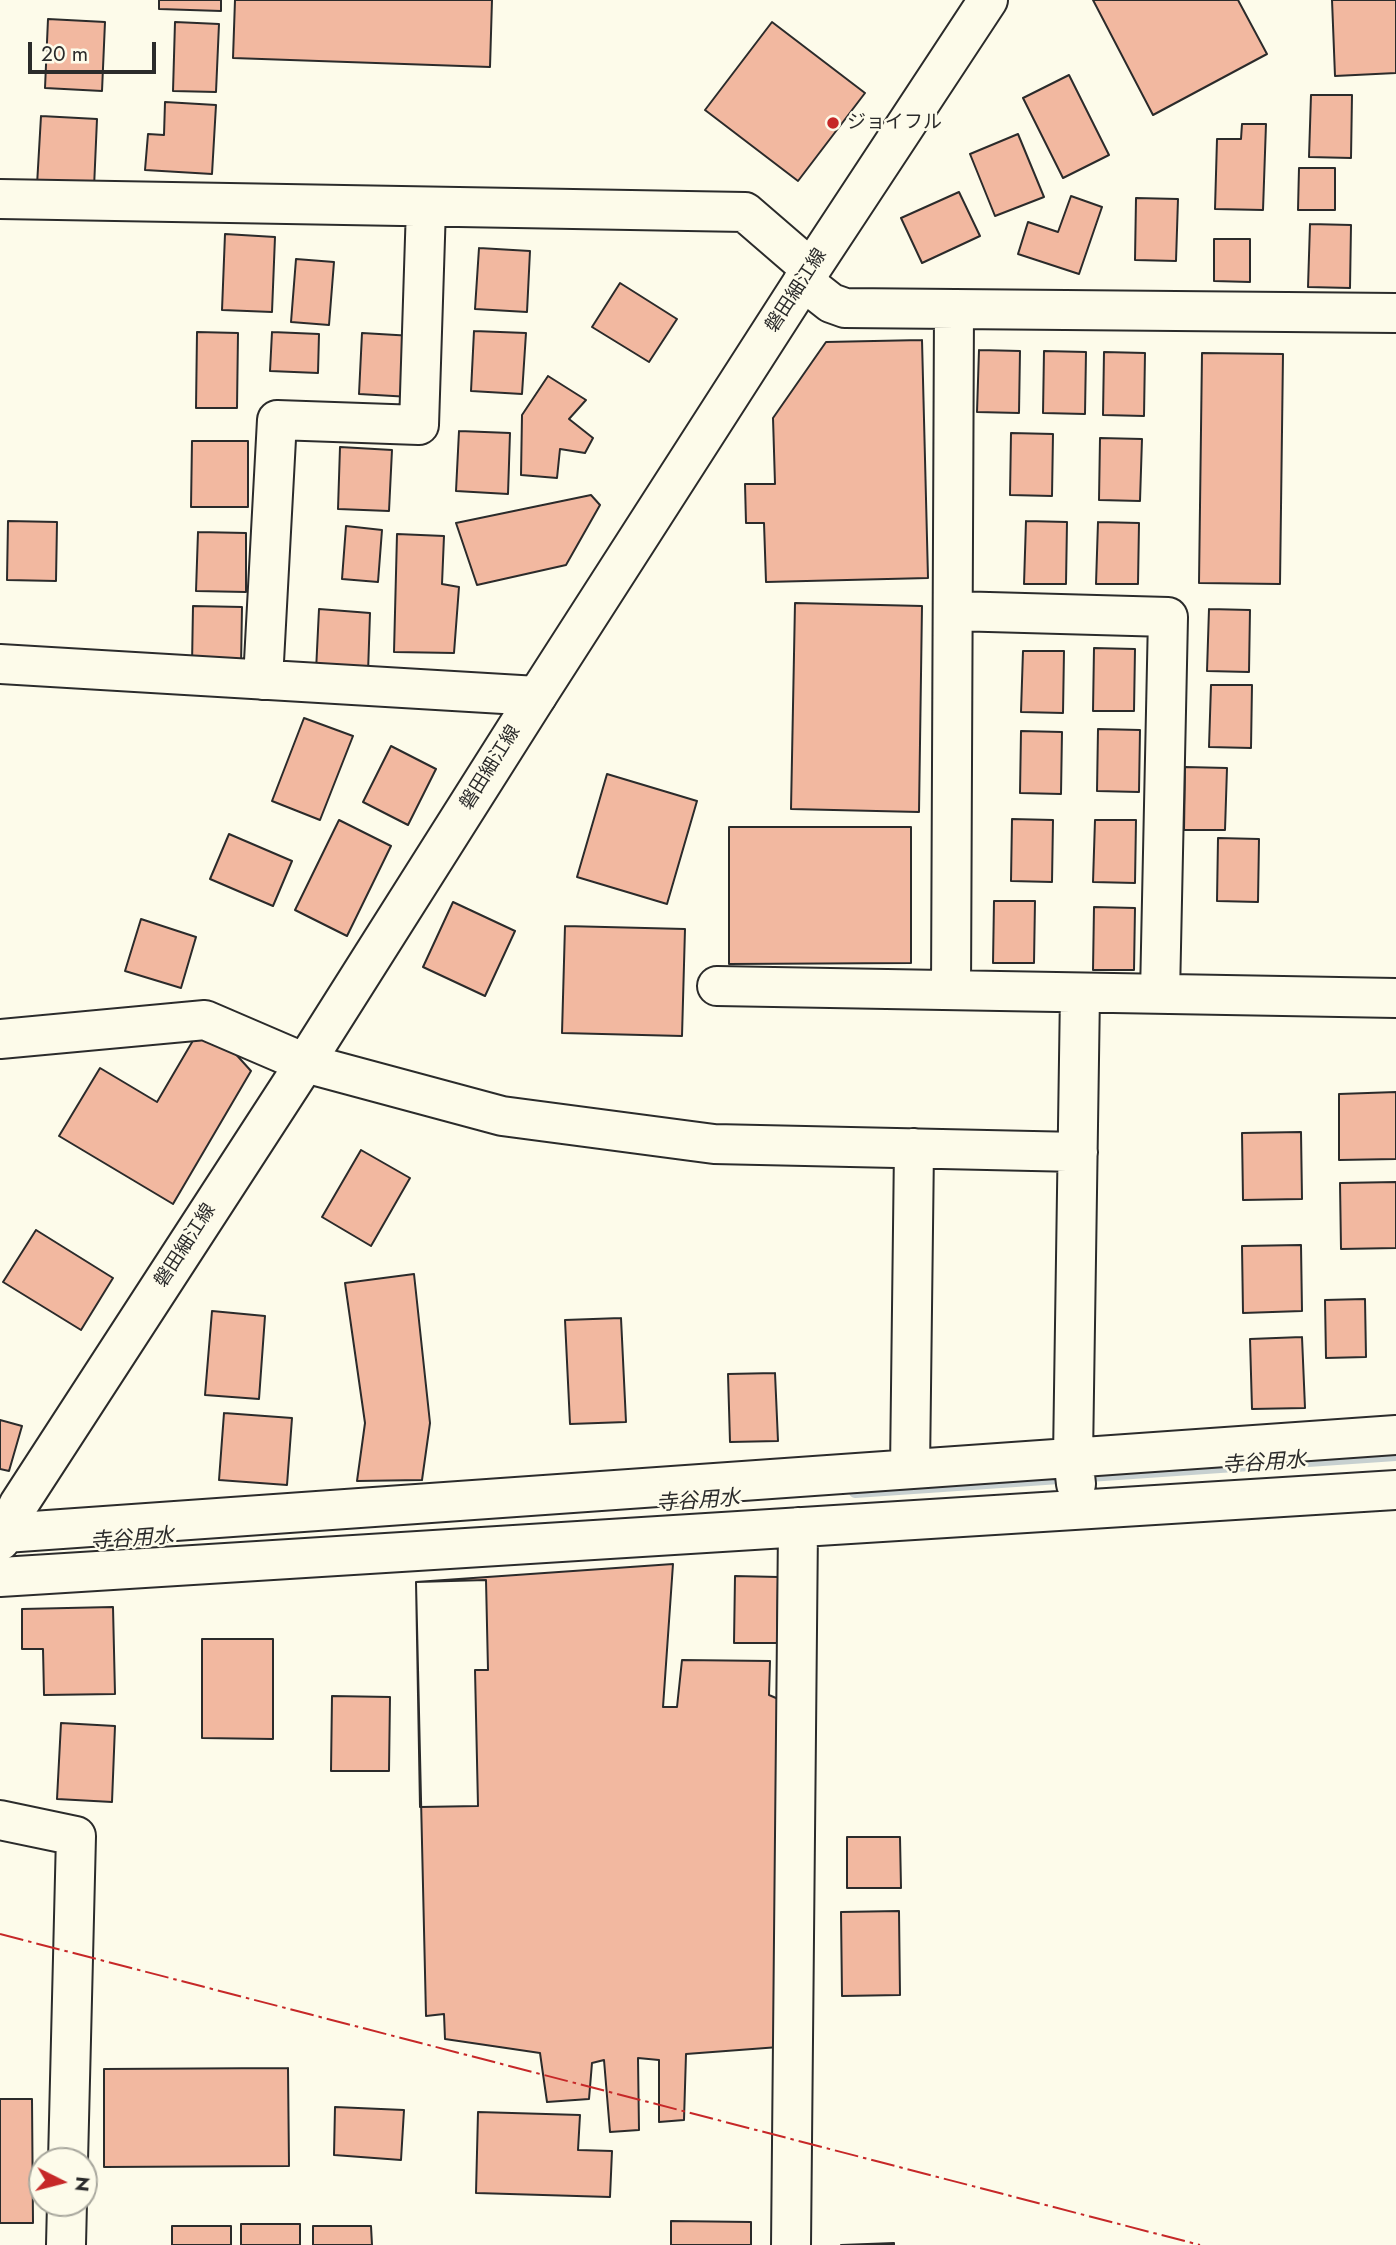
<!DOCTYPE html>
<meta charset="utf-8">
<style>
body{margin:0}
#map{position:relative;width:1396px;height:2245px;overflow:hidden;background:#fdfbea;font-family:Jost,sans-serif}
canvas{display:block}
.north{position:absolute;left:28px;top:2147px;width:70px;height:70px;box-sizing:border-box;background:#fdfbea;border:2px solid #a9a89e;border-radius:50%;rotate:96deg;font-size:19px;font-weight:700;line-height:28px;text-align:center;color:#2b2b2b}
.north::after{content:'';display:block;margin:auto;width:24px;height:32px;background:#c62828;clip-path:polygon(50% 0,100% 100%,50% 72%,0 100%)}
.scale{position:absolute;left:28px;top:42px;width:128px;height:32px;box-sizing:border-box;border:4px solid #2b2b2b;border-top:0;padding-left:9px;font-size:21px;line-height:24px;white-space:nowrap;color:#2b2b2b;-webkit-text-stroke:5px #fdfbea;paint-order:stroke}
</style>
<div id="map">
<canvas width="1396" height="2245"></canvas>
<div class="north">N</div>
<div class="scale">20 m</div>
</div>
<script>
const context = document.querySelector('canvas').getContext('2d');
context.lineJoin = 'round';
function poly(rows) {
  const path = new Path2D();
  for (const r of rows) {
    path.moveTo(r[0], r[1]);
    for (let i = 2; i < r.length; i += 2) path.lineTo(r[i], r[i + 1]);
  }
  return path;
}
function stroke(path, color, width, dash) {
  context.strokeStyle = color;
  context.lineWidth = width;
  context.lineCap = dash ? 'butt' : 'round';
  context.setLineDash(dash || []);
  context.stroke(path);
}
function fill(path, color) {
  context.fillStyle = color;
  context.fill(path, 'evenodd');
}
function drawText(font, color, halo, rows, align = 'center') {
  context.font = font + ' Jost,"Noto Sans JP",sans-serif';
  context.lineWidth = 5;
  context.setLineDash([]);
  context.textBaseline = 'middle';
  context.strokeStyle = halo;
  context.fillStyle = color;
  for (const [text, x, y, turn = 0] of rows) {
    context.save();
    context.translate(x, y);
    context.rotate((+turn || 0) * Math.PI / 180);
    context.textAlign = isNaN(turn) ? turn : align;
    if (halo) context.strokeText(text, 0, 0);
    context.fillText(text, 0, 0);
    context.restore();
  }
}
stroke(poly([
 [855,1492,1396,1455]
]), '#c7d0d0', 12);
const building = poly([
 [159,0,221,0,221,11,159,9,159,0],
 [235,0,492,0,490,67,233,58,235,0],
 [1093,0,1238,0,1267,54,1153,115,1093,0],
 [1332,0,1396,0,1396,73,1335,76,1332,0],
 [48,19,105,22,102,91,45,88,48,19],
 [175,22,219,24,216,92,173,91,175,22],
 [772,22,865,93,798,181,705,110,772,22],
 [1069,75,1109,155,1063,178,1023,98,1069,75],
 [1311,95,1352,95,1351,158,1309,157,1311,95],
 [165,102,216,105,212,174,145,170,148,134,164,135,165,102],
 [41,116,97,119,94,188,37,185,41,116],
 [1242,124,1266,124,1263,210,1215,209,1217,139,1241,139,1242,124],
 [1018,134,1044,197,995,216,970,154,1018,134],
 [1299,168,1335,168,1335,210,1298,210,1299,168],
 [959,192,980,236,922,263,901,218,959,192],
 [1071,196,1102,207,1079,274,1018,254,1028,222,1058,232,1071,196],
 [1136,198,1178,199,1176,261,1135,260,1136,198],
 [1310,224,1351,225,1350,288,1308,287,1310,224],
 [225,234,275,237,272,312,222,310,225,234],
 [1214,239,1250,239,1250,282,1214,281,1214,239],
 [479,248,530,251,527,312,475,309,479,248],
 [296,259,334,262,329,325,291,322,296,259],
 [620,283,677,319,649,362,592,327,620,283],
 [474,331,526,333,522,394,471,391,474,331],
 [197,332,238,333,237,408,196,408,197,332],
 [272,332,319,334,318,373,270,371,272,332],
 [362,333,413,336,410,397,359,394,362,333],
 [922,340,928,578,766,582,764,523,746,523,745,484,775,484,773,418,826,342,922,340],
 [979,350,1020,351,1019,413,977,412,979,350],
 [1044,351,1086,352,1085,414,1043,413,1044,351],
 [1104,352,1145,353,1144,416,1103,415,1104,352],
 [1202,353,1283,354,1280,584,1199,583,1202,353],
 [548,376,586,400,569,419,593,438,585,453,560,449,557,478,521,475,522,415,548,376],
 [459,431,510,433,508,494,456,491,459,431],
 [1011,433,1053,434,1052,496,1010,495,1011,433],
 [1100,438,1142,439,1140,501,1099,500,1100,438],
 [192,441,248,441,248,507,191,507,192,441],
 [340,447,392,450,389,511,338,509,340,447],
 [591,495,600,505,566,565,477,585,456,523,591,495],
 [8,521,57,522,56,581,7,580,8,521],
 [1026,521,1067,522,1066,584,1024,584,1026,521],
 [1098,522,1139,523,1138,584,1096,584,1098,522],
 [346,526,382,530,378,582,342,579,346,526],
 [198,532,246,533,246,592,196,591,198,532],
 [397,534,444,536,442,584,459,587,454,653,394,652,397,534],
 [795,603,922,606,919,812,791,809,795,603],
 [193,606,242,607,241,666,192,665,193,606],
 [319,609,370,613,368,673,316,671,319,609],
 [1209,609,1250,610,1249,672,1207,671,1209,609],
 [1094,648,1135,649,1134,711,1093,711,1094,648],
 [1023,651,1064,651,1063,713,1021,712,1023,651],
 [1211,685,1252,685,1251,748,1209,747,1211,685],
 [304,718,353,736,320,820,272,801,304,718],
 [1098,729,1140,730,1139,792,1097,791,1098,729],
 [1021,731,1062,732,1061,794,1020,793,1021,731],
 [391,746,436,769,408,825,363,802,391,746],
 [1185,767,1227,768,1225,830,1184,830,1185,767],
 [607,774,697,801,667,904,577,877,607,774],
 [1012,819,1053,820,1052,882,1011,881,1012,819],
 [339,820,391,846,347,936,295,910,339,820],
 [1095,820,1136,820,1135,883,1093,882,1095,820],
 [729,827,911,827,911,963,729,964,729,827],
 [229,834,292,861,273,906,210,879,229,834],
 [1218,838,1259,839,1258,902,1217,901,1218,838],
 [994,901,1035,901,1034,963,993,963,994,901],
 [453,902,515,931,485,996,423,967,453,902],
 [1094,907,1135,908,1134,970,1093,970,1094,907],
 [141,919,196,937,181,988,125,971,141,919],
 [565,926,685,929,682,1036,562,1033,565,926],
 [205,1020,251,1071,173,1204,59,1136,100,1068,157,1102,205,1020],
 [1396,1092,1396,1159,1339,1160,1339,1094,1396,1092],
 [1301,1132,1302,1199,1243,1200,1242,1133,1301,1132],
 [361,1150,410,1178,371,1246,322,1217,361,1150],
 [1396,1182,1396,1248,1341,1249,1340,1183,1396,1182],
 [36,1230,113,1278,81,1330,3,1282,36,1230],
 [1301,1245,1302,1311,1243,1313,1242,1246,1301,1245],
 [414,1274,430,1423,422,1480,357,1481,365,1423,345,1283,414,1274],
 [1365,1299,1366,1357,1326,1358,1325,1300,1365,1299],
 [212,1311,265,1316,259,1399,205,1395,212,1311],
 [621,1318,626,1422,570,1424,565,1320,621,1318],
 [1302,1337,1305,1408,1252,1409,1250,1339,1302,1337],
 [775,1373,778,1441,730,1442,728,1374,775,1373],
 [224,1413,292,1418,287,1485,219,1480,224,1413],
 [0,1420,22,1426,9,1471,0,1469,0,1420],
 [673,1564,663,1707,677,1707,682,1660,770,1661,769,1695,783,1701,779,2047,686,2054,684,2120,659,2122,659,2060,638,2058,639,2130,610,2132,604,2060,592,2063,589,2099,547,2102,540,2053,445,2039,444,2014,426,2016,416,1582,673,1564],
 [735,1576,778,1577,777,1643,734,1643,735,1576],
 [486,1580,488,1670,475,1670,478,1806,420,1807,416,1582,486,1580],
 [113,1607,115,1694,44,1695,43,1649,22,1649,22,1609,113,1607],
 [202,1639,273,1639,273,1739,202,1738,202,1639],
 [332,1696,390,1697,389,1771,331,1771,332,1696],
 [61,1723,115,1726,112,1802,57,1799,61,1723],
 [847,1837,900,1837,901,1888,847,1888,847,1837],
 [899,1911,900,1995,842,1996,841,1912,899,1911],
 [288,2068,289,2166,104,2167,104,2069,288,2068],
 [0,2099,32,2099,33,2223,0,2223,0,2099],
 [335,2107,404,2110,401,2160,334,2155,335,2107],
 [478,2112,580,2115,578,2150,612,2151,610,2197,476,2193,478,2112],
 [671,2221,751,2222,751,2245,671,2245,671,2221],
 [241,2224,300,2224,300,2245,241,2245,241,2224],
 [172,2226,231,2226,231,2245,172,2245,172,2226],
 [313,2226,371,2226,372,2245,313,2245,313,2226],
 [894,2243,894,2245,841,2245,894,2243]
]);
fill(building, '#f2b8a0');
stroke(building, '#2b2b2b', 2);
const minor = poly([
 [0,199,745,212,811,269],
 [803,281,831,303,845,308,1396,313],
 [953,611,1168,617,1160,994],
 [0,664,537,696],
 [263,680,277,420,419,425,426,207],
 [717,986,1396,998],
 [951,990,954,309],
 [0,1039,205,1020,305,1063,502,1116,714,1144,1078,1152],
 [910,1469,914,1148],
 [1076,1484,1073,1457,1080,993],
 [5,1533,1396,1435],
 [0,1577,1396,1490],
 [0,1820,76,1836,68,2161],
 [66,2245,67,2203],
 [791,2245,798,1527]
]);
const secondary = poly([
 [0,1541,19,1504,305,1063,537,696,811,269,988,0]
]);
stroke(minor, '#2b2b2b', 42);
stroke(secondary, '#2b2b2b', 42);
stroke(minor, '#fdfbea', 38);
stroke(secondary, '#fdfbea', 38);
stroke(poly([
 [0,1934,1200,2245]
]), '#c62828', 2, [24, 5, 3.5, 5]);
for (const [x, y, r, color] of [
 [833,123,7,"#c62828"]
]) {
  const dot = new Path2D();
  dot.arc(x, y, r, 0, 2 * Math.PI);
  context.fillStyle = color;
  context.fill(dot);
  stroke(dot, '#fdfbea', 2.5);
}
drawText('19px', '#2b2b2b', '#fdfbea', [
 ["ジョイフル",847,123]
], 'left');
drawText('19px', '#2b2b2b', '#fdfbea', [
 ["磐田細江線",797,291,-57],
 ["磐田細江線",491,768,-58],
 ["磐田細江線",186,1246,-57]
]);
drawText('italic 21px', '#2b2b2b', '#fdfbea', [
 ["寺谷用水",1264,1464,-4],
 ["寺谷用水",698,1502,-4],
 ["寺谷用水",132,1540,-4]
]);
</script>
